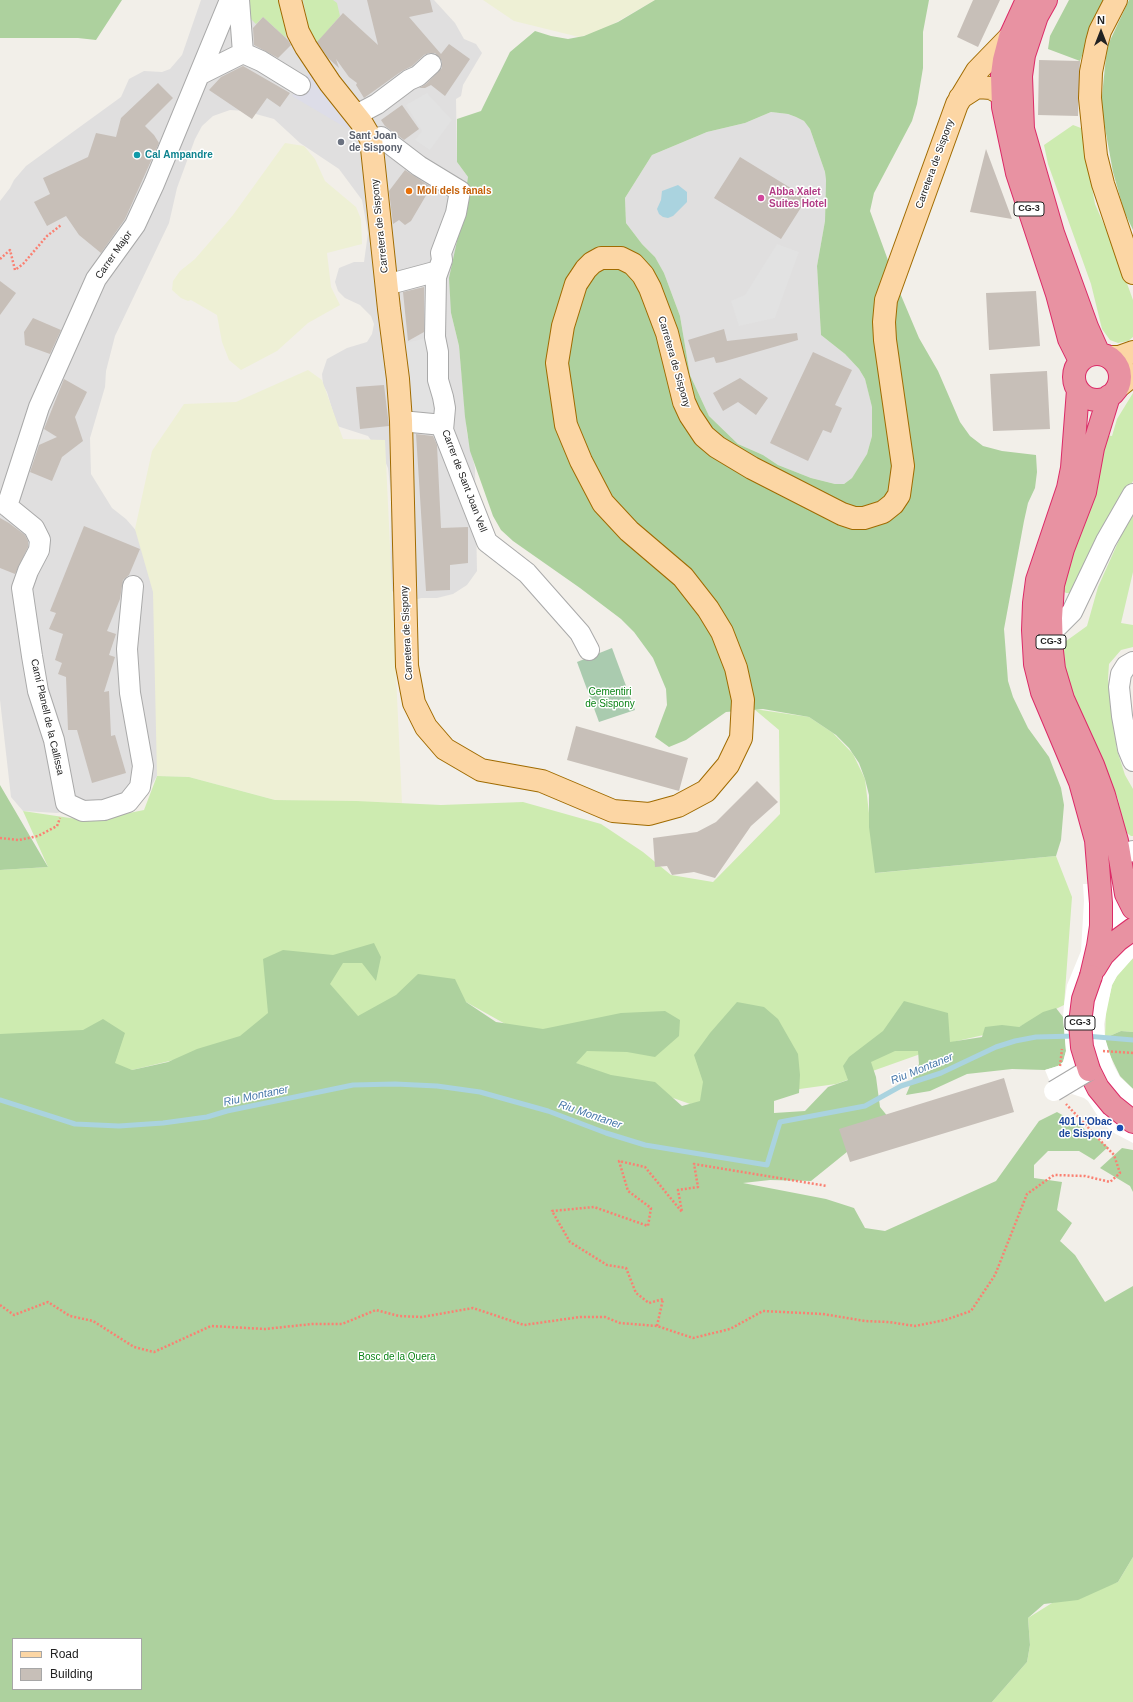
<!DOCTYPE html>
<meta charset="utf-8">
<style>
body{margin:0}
#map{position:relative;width:1133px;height:1702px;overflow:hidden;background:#f2efe9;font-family:Helvetica,sans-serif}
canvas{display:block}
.legend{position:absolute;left:12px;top:1638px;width:130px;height:52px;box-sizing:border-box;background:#fff;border:1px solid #a7a7a7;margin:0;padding:5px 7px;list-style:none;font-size:12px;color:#222}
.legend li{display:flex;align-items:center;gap:8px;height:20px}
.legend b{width:20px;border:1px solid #a7a7a7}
.north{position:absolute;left:1081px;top:12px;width:40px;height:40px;-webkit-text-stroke:3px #fff;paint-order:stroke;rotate:0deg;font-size:11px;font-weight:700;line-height:16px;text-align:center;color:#222}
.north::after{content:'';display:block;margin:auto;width:14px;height:18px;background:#222;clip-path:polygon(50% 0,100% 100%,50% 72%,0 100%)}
</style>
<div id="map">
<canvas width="1133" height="1702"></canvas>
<ul class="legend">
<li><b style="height:5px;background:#fcd6a4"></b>Road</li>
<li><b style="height:11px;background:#c7bfb8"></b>Building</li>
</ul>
<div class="north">N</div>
</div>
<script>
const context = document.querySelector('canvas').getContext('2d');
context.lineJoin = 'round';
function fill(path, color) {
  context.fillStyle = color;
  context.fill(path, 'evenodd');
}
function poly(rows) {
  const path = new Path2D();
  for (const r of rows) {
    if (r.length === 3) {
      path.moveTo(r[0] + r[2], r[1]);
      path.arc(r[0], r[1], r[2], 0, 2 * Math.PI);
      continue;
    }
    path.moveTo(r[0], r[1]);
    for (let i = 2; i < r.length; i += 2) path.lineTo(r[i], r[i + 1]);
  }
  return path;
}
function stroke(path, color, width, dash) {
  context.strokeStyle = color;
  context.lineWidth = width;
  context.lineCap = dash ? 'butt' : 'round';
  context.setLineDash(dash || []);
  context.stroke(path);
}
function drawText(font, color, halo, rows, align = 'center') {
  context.font = font + ' Helvetica,sans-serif';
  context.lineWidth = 3;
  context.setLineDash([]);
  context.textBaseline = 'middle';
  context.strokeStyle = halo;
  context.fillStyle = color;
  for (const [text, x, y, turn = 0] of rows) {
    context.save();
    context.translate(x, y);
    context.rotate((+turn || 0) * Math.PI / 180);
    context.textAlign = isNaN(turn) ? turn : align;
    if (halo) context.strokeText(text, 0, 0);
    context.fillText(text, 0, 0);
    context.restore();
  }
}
fill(poly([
 [201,0,434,0,455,23,464,39,476,44,482,53,463,85,461,96,456,99,457,162,468,177,451,313,459,346,467,433,475,468,477,571,467,585,453,594,437,598,421,598,405,603,390,589,391,494,388,468,384,459,368,436,337,426,327,392,323,385,322,374,327,359,347,348,367,342,372,334,374,324,371,316,360,305,345,298,338,291,335,282,339,268,354,262,364,262,368,233,362,200,339,169,300,143,274,119,245,111,230,110,213,116,202,126,195,139,177,188,169,223,115,336,106,371,105,387,90,438,91,474,112,508,126,519,139,534,156,567,159,756,157,776,147,793,57,813,23,811,11,797,0,700,0,201,10,188,14,180,26,166,121,97,129,79,144,71,162,72,170,69,182,55],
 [771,112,788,114,796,117,804,121,810,129,825,172,826,180,825,221,817,266,821,335,845,354,859,369,865,379,872,406,872,436,867,454,852,478,844,484,835,484,811,478,778,465,763,455,738,444,709,416,690,375,680,316,664,273,655,257,642,244,626,223,625,198,652,155,707,132,745,123]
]), '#e0dfdf');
fill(poly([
 [483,0,655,0,601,31,579,37,514,21],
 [285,143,304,146,315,159,325,181,356,207,361,219,362,244,327,253,331,287,340,305,308,323,277,351,241,370,229,360,222,342,217,315,191,300,188,301,181,298,172,290,173,281,180,271,195,259,233,215],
 [308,370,322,380,343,439,385,440,402,803,275,800,189,777,157,776,153,592,135,529,152,451,184,404,236,402]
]), '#eef0d5');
fill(poly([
 [249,0,282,0,286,38,263,17,256,24,250,18],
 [303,0,333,0,337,3,340,16,316,44,311,38],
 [1073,125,1081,128,1095,204,1115,250,1133,300,1133,337,1128,341,1118,343,1110,340,1102,329,1091,284,1048,164,1044,145],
 [1133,393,1133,481,1071,593,1066,593,1063,591,1104,435,1112,436,1117,419],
 [1133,509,1133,572,1121,623,1133,625,1133,647,1121,650,1109,664,1108,679,1117,750,1125,775,1133,789,1133,836,1131,836,1127,833,1124,827,1118,799,1078,712,1063,670,1062,644,1087,626,1098,587],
 [754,709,809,717,833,733,853,754,865,779,876,873,1056,856,1072,897,1064,1005,1019,1027,957,1041,836,1084,690,1104,575,1063,466,1002,358,1016,132,1070,0,1062,0,870,48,867,23,811,90,821,144,810,157,776,189,777,275,800,356,801,441,805,523,802,601,824,643,852,671,875,713,882,780,814,779,730],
 [1133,958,1133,1032,1121,1031,1105,1038,1106,1010,1112,985,1117,976],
 [1133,1557,1133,1702,992,1702,1027,1662,1030,1645,1028,1618,1052,1603,1118,1582]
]), '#cdebb0');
fill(poly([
 [0,0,122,0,96,40,78,38,0,38],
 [655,0,929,0,923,32,923,68,917,104,912,121,874,193,870,211,900,293,919,338,938,371,960,422,970,436,983,446,1002,451,1036,455,1037,472,1035,488,1028,503,1024,521,1004,629,1008,681,1013,697,1028,728,1049,757,1061,788,1064,805,1061,840,1056,856,875,873,869,827,869,795,865,779,859,763,849,748,836,735,809,717,763,709,726,712,686,740,669,747,655,737,667,705,666,689,653,658,634,632,621,619,580,588,513,541,501,530,493,516,470,451,465,417,459,346,451,313,449,278,460,227,468,177,457,162,457,119,481,111,510,52,535,31,551,36,568,39,584,36,618,22],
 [771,112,788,114,796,117,804,121,810,129,825,172,826,180,825,221,817,266,821,335,845,354,859,369,865,379,872,407,872,436,867,454,852,478,844,484,835,484,811,478,778,465,763,455,738,444,709,416,690,375,680,316,664,273,655,257,642,244,626,223,625,198,652,155,707,132,745,123],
 [1069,0,1106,0,1091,32,1080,61,1048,49,1050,36],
 [1129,0,1133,0,1133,230,1124,211,1113,172,1101,106,1107,47],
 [0,785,48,867,0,870],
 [374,943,381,957,376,981,362,963,343,963,330,984,358,1016,396,995,418,974,455,979,466,1002,496,1022,543,1029,621,1013,665,1011,680,1020,679,1036,655,1057,627,1052,587,1051,576,1063,611,1075,655,1082,682,1106,700,1101,703,1082,694,1055,710,1033,737,1002,764,1007,778,1019,798,1054,800,1075,799,1093,774,1101,774,1113,805,1111,828,1087,848,1080,843,1066,849,1057,883,1031,904,1001,948,1013,950,1042,982,1037,985,1027,1002,1025,1019,1027,1043,1012,1056,1008,1063,1017,1066,1051,1063,1062,1058,1066,1045,1070,1012,1069,967,1074,930,1091,906,1095,919,1064,918,1051,895,1051,871,1062,876,1077,880,1107,889,1118,811,1181,770,1180,743,1183,826,1199,854,1208,865,1228,885,1231,996,1181,1039,1121,1057,1112,1078,1124,1108,1147,1094,1160,1079,1151,1048,1151,1034,1165,1034,1178,1062,1182,1057,1210,1072,1223,1060,1241,1075,1255,1105,1302,1133,1286,1133,1557,1118,1582,1078,1600,1044,1604,1028,1618,1030,1645,1027,1662,992,1702,0,1702,0,1034,83,1030,103,1019,125,1033,115,1063,132,1070,168,1062,197,1049,240,1036,268,1013,263,959,283,950,333,955],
 [13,1639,141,1639,141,1689,13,1689],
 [1121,1031,1133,1032,1133,1089,1120,1076,1108,1051,1105,1038],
 [1122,1148,1133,1150,1133,1192,1130,1186,1100,1168]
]), '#add19e');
fill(poly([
 [612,648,635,710,599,722,577,662]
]), '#aacbaf');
fill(poly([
 [427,93,452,120,430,150,415,140,422,131,406,105],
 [777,244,799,252,775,318,739,326,731,301,745,295],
 [429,337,439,418,411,414,403,344]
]), '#e2e2e2');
fill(poly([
 [312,70,357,126,348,129,292,96]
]), '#dddde8');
fill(poly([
 [678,185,687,192,687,202,673,216,668,218,663,217,659,214,657,209,661,200,662,191]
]), '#aad3df');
fill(poly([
 [1083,884,1133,884,1133,958,1117,976,1112,985,1104,1024,1105,1038,1113,1064,1120,1077,1133,1089,1133,1143,1114,1133,1103,1124,1088,1101,1084,1098,1072,1094,1057,1099,1045,1070,1058,1066,1063,1062,1066,1051,1063,1017,1064,1005,1067,985,1081,951,1084,901]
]), '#fff');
stroke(poly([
 [1086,1036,1133,1040],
 [0,1100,75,1124,119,1126,163,1123,207,1117,227,1111,353,1085,395,1084,437,1086,480,1092,548,1111,606,1133,645,1145,767,1165,780,1122,865,1106,901,1086,941,1073,996,1047,1015,1041,1036,1037,1076,1036]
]), '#aad3df', 5);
fill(poly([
 [367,0,430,0,433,12,409,17,441,54,449,44,470,59,445,96,431,85,425,88,419,88,426,84,442,68,442,61,435,53,429,53,424,55,412,66,402,71,364,98,356,85,357,83,349,77,336,59,339,68,328,58,317,42,343,13,378,45],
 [973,0,1000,0,978,47,957,37],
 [263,17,288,40,291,45,278,58,254,45,253,28],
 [1039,60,1080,61,1078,116,1038,115],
 [243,66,290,93,280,107,267,98,252,119,209,90,221,77],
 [158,83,173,98,145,126,154,135,159,143,125,219,101,253,79,235,66,216,47,226,34,202,50,194,43,178,88,157,96,133,116,137,121,118],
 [402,105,419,129,404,140,385,126,381,120],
 [986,149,1012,219,970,212],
 [740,157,807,198,781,239,714,198],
 [405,170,431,187,411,221,405,225,399,220,393,224,389,191],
 [0,281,16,293,0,315],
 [424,287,424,332,408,341,403,292],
 [1036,291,1040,346,989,350,986,293],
 [33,318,61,330,50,354,25,345,24,332],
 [724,329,727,341,797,333,798,340,722,362,716,363,714,357,695,362,688,340],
 [813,352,852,370,835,405,842,408,831,433,823,430,808,461,770,443],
 [1047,371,1050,429,993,431,990,374],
 [740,378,768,398,756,415,738,402,723,411,713,393],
 [64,379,87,392,75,417,83,441,62,457,52,481,30,472,39,445,57,437,44,429],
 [384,385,389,426,360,429,356,387],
 [416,434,433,436,437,445,441,528,468,527,468,563,450,565,450,590,426,591],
 [0,518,9,523,25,535,28,541,28,547,15,574,0,568],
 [84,526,140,549,129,575,123,580,120,599,107,631,116,634,109,655,115,657,104,692,109,691,111,736,115,735,126,773,92,783,77,730,68,730,66,677,58,674,62,663,55,660,63,634,49,629,56,613,50,611],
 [576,726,688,758,679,791,567,760],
 [757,781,778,802,751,826,715,878,694,872,672,875,667,866,655,867,653,838,697,832,716,822],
 [1004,1078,1014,1112,850,1162,839,1129]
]), '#c7bfb8');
const minor = poly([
 [239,0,243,53],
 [199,75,243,53,261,61,300,85],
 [356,115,377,104,409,80,418,76,431,64],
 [371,139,381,137,419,166,460,191,456,213,441,253,442,260,436,277,435,337,438,352,438,380,443,397,445,408,443,430,487,542,527,573,580,633,589,650],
 [386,285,438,271],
 [401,421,443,425],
 [7,506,34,528,40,540,39,550,28,571,22,588,32,656,38,691,54,740,66,803,83,811,104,810,128,802,140,787,143,766,130,693,127,649,133,586],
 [7,506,39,407,96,279,135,225,154,184,230,0],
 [1048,642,1051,633,1072,612,1106,541,1133,494],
 [1133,662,1126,666,1121,674,1119,687,1122,716,1128,749,1133,761],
 [1119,854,1133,851]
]);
const major = poly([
 [290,0,298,32,306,47,330,83,361,122,371,139,389,309,398,379,401,421,407,666,414,703,426,727,445,749,481,770,542,781,613,811,649,814,678,806,706,791,728,765,741,738,743,700,736,668,722,632,708,609,683,577,629,531,603,503,581,461,566,425,557,363,563,326,576,284,586,269,592,263,601,258,621,258,633,264,643,275,650,288,667,333,684,402,690,415,704,436,717,447,752,468,842,514,854,518,864,518,883,512,893,504,899,495,903,466,885,340,884,322,886,300,957,104,977,71,1010,37],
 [1116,0,1100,31,1097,42,1091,72,1090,98,1096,156,1103,184,1133,273],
 [960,98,977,87,991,88,1002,94,1013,109],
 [1109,357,1119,357,1133,352],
 [1118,387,1133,375]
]);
const highway = poly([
 [1027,0,1010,37,1004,60,1002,75,1003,107,1017,173,1057,294,1069,339,1080,361],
 [1046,0,1037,16,1024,55,1021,76,1023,129,1053,233,1087,327,1099,354],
 [1097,377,23],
 [1078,390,1072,468,1068,488,1037,580,1034,603,1033,630,1035,664,1042,692,1080,782,1096,840,1101,903,1101,926,1098,946,1091,976],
 [1109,396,1093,448,1085,492,1063,549,1053,585,1051,618,1052,651,1054,669,1063,699,1093,765,1104,795,1117,841,1126,894,1133,908],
 [1095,968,1103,955,1118,940,1133,929],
 [1089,1070,1098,1088,1112,1105,1133,1122]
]);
stroke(minor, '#a9a9a9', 22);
stroke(major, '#a06b00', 24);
stroke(highway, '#dc2a67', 24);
stroke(poly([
 [0,259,10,250,15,270,23,264,47,236,61,225],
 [0,838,19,840,38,836,57,826,60,818],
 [1103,1051,1133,1053],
 [1060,1066,1062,1049],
 [0,1305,14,1315,48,1302,70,1316,93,1321,134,1347,154,1352,211,1326,265,1329,312,1324,342,1324,376,1310,399,1316,422,1317,473,1308,524,1325,580,1317,605,1317,620,1323,657,1326,693,1338,730,1329,763,1311,823,1314,865,1321,889,1322,915,1326,945,1320,971,1311,995,1275,1027,1194,1054,1175,1085,1176,1110,1182,1120,1173,1114,1155,1066,1104],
 [657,1326,663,1299,649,1303,636,1293,626,1268,607,1265,570,1242,552,1211,594,1207,648,1226,651,1208,628,1191,619,1161,645,1167,682,1212,678,1190,698,1187,694,1164,827,1186]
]), '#fa8072', 2.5, [2, 2]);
stroke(minor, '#fff', 20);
stroke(major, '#fcd6a4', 22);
stroke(highway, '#e892a2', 22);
const minorBridge = poly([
 [1054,1091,1089,1070]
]);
const highwayBridge = poly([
 [1089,1070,1082,1047,1080,1023,1083,999,1091,976]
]);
stroke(minorBridge, '#a9a9a9', 22, []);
stroke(highwayBridge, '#dc2a67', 24, []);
stroke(minorBridge, '#fff', 20);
stroke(highwayBridge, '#e892a2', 22);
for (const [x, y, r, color] of [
 [341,142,4,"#6b7280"],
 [137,155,4,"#0f9aa8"],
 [409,191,4,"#e8710a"],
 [761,198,4,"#d1479c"],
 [1120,1128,4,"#1a4fb4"]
]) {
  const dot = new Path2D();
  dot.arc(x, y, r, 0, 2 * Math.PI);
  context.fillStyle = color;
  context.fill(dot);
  stroke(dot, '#fff', 1.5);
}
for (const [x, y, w] of [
 [1029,209,30],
 [1051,642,30],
 [1080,1023,30]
]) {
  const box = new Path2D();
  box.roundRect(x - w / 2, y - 7, w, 14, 3);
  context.fillStyle = '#fff';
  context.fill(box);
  stroke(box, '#222', 1);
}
drawText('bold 9px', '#222', null, [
 ["CG-3",1029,209],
 ["CG-3",1051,642],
 ["CG-3",1080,1023]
]);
drawText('bold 10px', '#5b616d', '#fff', [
 ["Sant Joan",349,136],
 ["de Sispony",349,148]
], 'left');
drawText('bold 10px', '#0d838f', '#fff', [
 ["Cal Ampandre",145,155]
], 'left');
drawText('10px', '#222', '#fff', [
 ["Carretera de Sispony",935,164,-70],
 ["Carretera de Sispony",380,226,-96],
 ["Carrer Major",114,255,-55],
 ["Carretera de Sispony",674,362,74],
 ["Carrer de Sant Joan Vell",464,481,69],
 ["Carretera de Sispony",407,633,-93],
 ["Camí Planell de la Callissa",47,717,77]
]);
drawText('bold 10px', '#c56008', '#fff', [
 ["Molí dels fanals",417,191]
], 'left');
drawText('bold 10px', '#b23c85', '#fff', [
 ["Abba Xalet",769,192],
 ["Suites Hotel",769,204]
], 'left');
drawText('10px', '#0c8416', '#fff', [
 ["Cementiri",610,692],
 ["de Sispony",610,704],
 ["Bosc de la Quera",397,1357]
]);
drawText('bold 10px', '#164399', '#fff', [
 ["401 L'Obac",1112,1122],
 ["de Sispony",1112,1134]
], 'right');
drawText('italic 11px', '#4a7aab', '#fff', [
 ["Riu Montaner",922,1069,-22],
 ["Riu Montaner",256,1096,-12],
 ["Riu Montaner",590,1115,19]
]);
</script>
